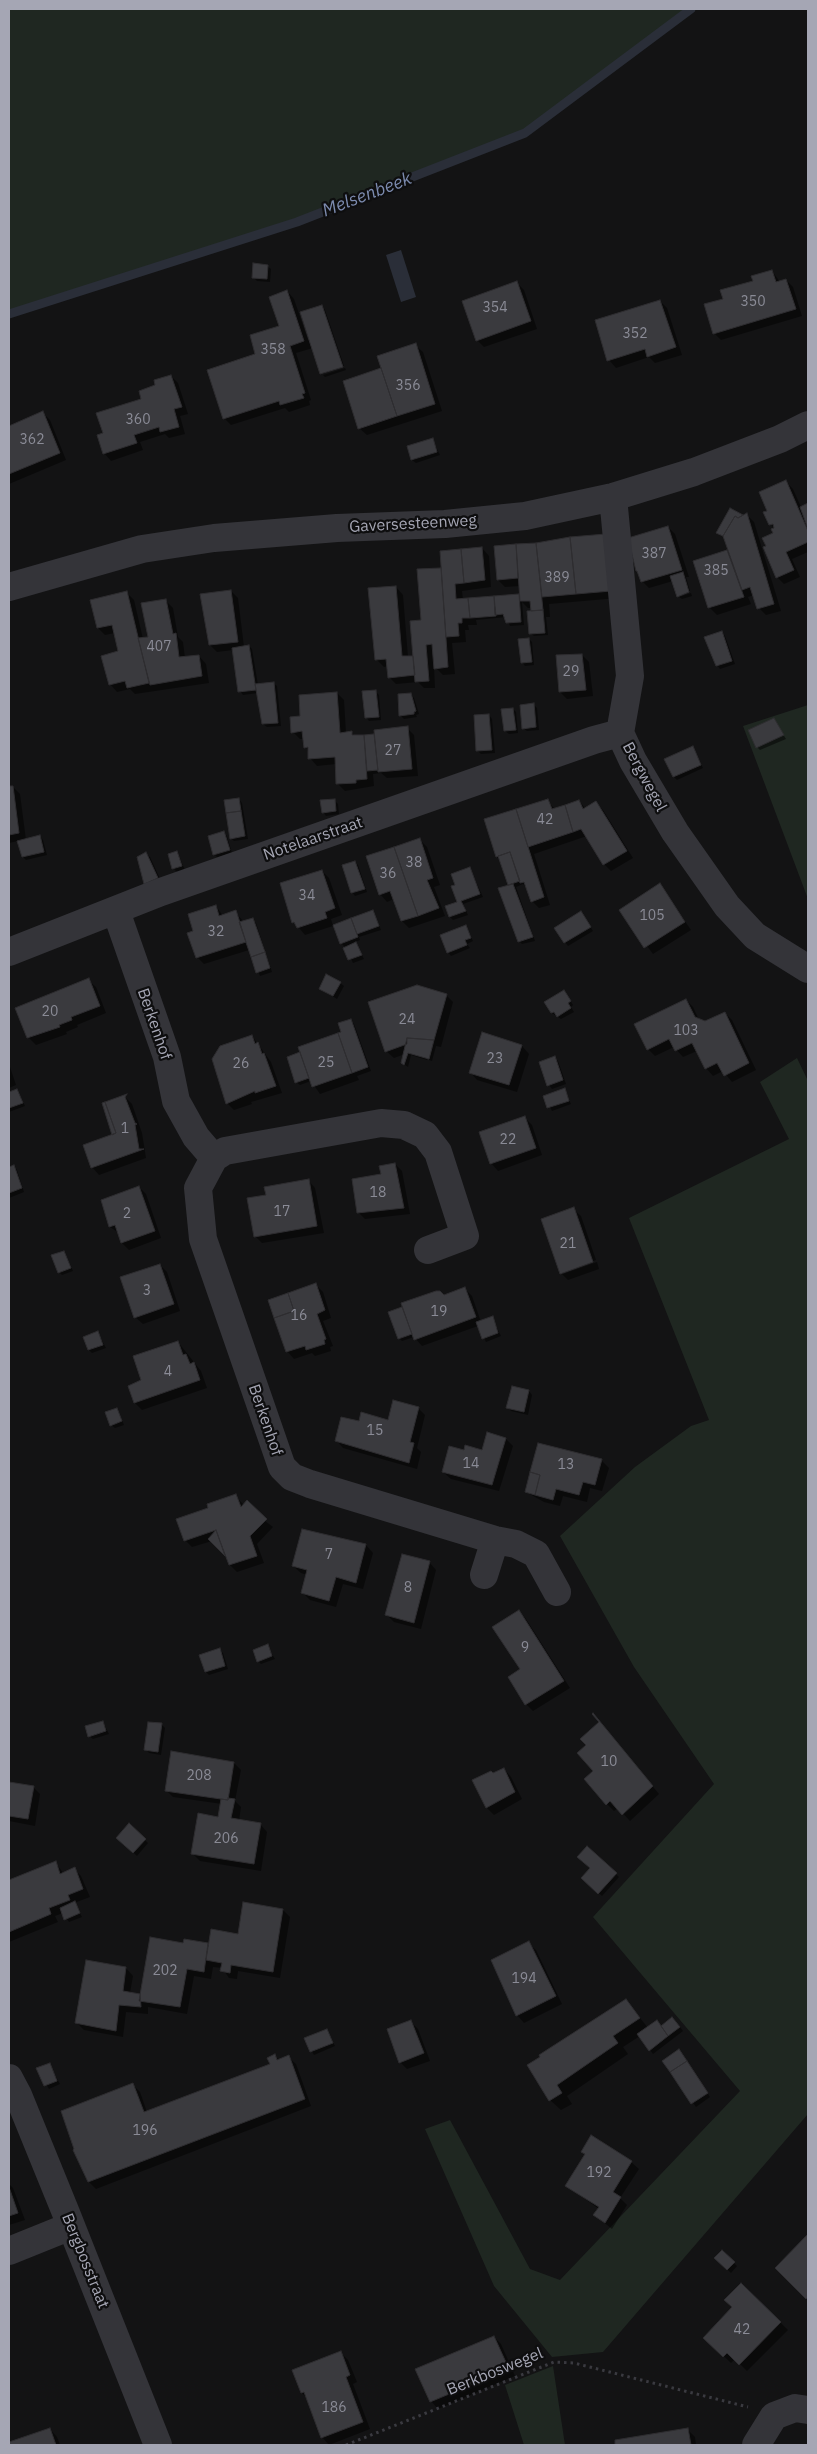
<!DOCTYPE html>
<style>
body{margin:0}
#map{position:relative;width:817px;height:2454px;overflow:hidden;background:#131314;font-family:"IBM Plex Sans",sans-serif}
canvas{display:block}
.frame{position:absolute;inset:0;border:10px solid #a5a6b4;pointer-events:none}
</style>
<div id="map">
<canvas width="817" height="2454"></canvas>
<div class="frame"></div>
</div>
<script>
const context = document.querySelector('canvas').getContext('2d');
context.lineJoin = 'round';
function fill(path, color) {
  context.fillStyle = color;
  context.fill(path, 'evenodd');
}
function poly(rows) {
  const path = new Path2D();
  for (const r of rows) {
    path.moveTo(r[0], r[1]);
    for (let i = 2; i < r.length; i += 2) path.lineTo(r[i], r[i + 1]);
  }
  return path;
}
function stroke(path, color, width, dash) {
  context.strokeStyle = color;
  context.lineWidth = width;
  context.lineCap = dash ? 'butt' : 'round';
  context.setLineDash(dash || []);
  context.stroke(path);
}
function drawText(font, color, halo, rows, align = 'center') {
  context.font = font + ' "IBM Plex Sans",sans-serif';
  context.lineWidth = 4.5;
  context.setLineDash([]);
  context.textBaseline = 'middle';
  context.strokeStyle = halo;
  context.fillStyle = color;
  for (const [text, x, y, turn = 0] of rows) {
    context.save();
    context.translate(x, y);
    context.rotate((+turn || 0) * Math.PI / 180);
    context.textAlign = isNaN(turn) ? turn : align;
    if (halo) context.strokeText(text, 0, 0);
    context.fillText(text, 0, 0);
    context.restore();
  }
}
fill(poly([
 [9,9,691,9,525,133,297,222,9,314],
 [808,705,808,899,743,726],
 [797,1058,808,1081,808,2114,603,2352,552,2357,494,2286,425,2129,450,2120,530,2269,560,2280,740,2091,593,1917,714,1784,634,1667,560,1536,635,1467,691,1426,709,1420,629,1218,789,1139,760,1082],
 [553,2366,565,2445,524,2445,505,2385]
]), '#1f2721');
fill(poly([
 [401,250,416,297,401,302,386,255]
]), '#2a2e38');
fill(poly([
 [267,266,271,269,270,282,257,281,253,277],
 [772,271,780,282,786,280,793,287,802,316,721,340,714,333,724,300],
 [517,283,524,290,537,329,484,347,477,340],
 [287,291,294,299,308,340,310,339,322,306,325,310,344,366,322,374,313,348,296,353,311,400,309,401,310,405,289,412,285,408,231,425,224,418,257,355,280,326],
 [660,301,667,308,682,355,655,363,649,357,616,368,609,360],
 [415,345,423,352,442,411,367,435,359,428,383,369],
 [345,368,346,370,325,377,323,375],
 [171,376,178,383,188,414,180,416,185,434,169,438,165,434,140,442,143,450,111,461,104,453,143,400,157,386],
 [43,413,50,420,66,460,9,484,9,428],
 [432,439,440,455,416,463,412,460],
 [786,482,793,489,801,507,808,504,808,552,792,559,800,577,784,584,777,577,767,547,774,534,774,529,765,513,768,511],
 [731,510,743,517,747,515,754,522,781,611,766,615,759,608,754,595,748,597,751,604,717,615,709,607,694,562,729,551,725,538,718,532],
 [668,527,675,534,689,577,686,577,690,591,678,595,673,581,649,588,642,581],
 [606,535,618,598,549,604,550,617,546,617,548,635,534,636,530,633,534,612,532,608,528,608,522,602,524,625,510,626,506,617,476,620,477,625,468,625,469,630,465,630,466,642,452,643,455,674,443,675,434,666,435,688,424,688,418,682,396,684,389,677,388,666,384,667,376,659,396,587,403,595,408,657,415,657,422,621,418,571,442,569,482,548,489,556,491,587,462,591,463,600,519,595,521,597,520,586,505,587,498,580,495,547],
 [231,591,238,598,244,647,249,646,252,649,258,685,273,683,277,686,281,726,267,727,263,724,258,693,243,695,240,691,233,650,217,652,210,645],
 [127,593,134,600,143,639,149,638,166,601,173,608,178,637,183,642,185,658,199,656,206,664,209,683,135,694,130,689,117,692,110,684,120,652,115,633,105,635,98,628],
 [691,593,692,596,682,599,679,597],
 [722,632,725,636,735,664,720,669,717,665],
 [529,639,532,642,534,665,525,666,522,662],
 [582,655,589,662,593,696,567,699,560,692],
 [376,692,379,695,381,720,369,721,366,717],
 [337,693,344,700,346,733,351,732,355,736,374,735,376,738,407,728,414,735,418,776,387,778,381,773,373,774,374,786,345,791,338,784,336,764,317,766,310,758,304,739,300,739,293,732,301,717],
 [411,694,414,698,419,714,416,715,417,717,404,719,400,715],
 [533,704,537,708,539,730,527,731,523,728],
 [513,709,516,712,518,733,509,734,505,731],
 [489,715,492,719,495,753,481,754,478,751],
 [774,720,786,739,760,750,757,747],
 [692,748,703,768,677,780,674,777],
 [13,787,20,794,26,840,40,836,43,840,47,855,26,860,23,857,18,841,9,843,9,788],
 [239,799,242,803,248,839,234,841,231,838],
 [335,801,338,804,339,814,326,816,323,812],
 [547,801,555,809,579,801,586,809,596,803,603,810,633,858,611,871,604,864,587,836,534,854,550,905,539,908,532,901,528,889,523,884,516,887,535,941,522,944,519,941,510,886,501,861,497,857],
 [224,833,227,836,232,853,217,857,214,854],
 [420,840,427,847,440,885,434,887,445,916,409,928,402,921,394,899,387,902,380,894],
 [177,852,185,870,177,872,174,869],
 [146,854,150,857,161,881,145,883],
 [355,862,358,865,367,892,355,896,352,892],
 [470,869,483,897,463,904,468,915,453,920,450,917,459,903,457,886],
 [322,871,329,878,342,915,331,919,333,926,305,935,294,922],
 [660,885,691,930,653,954,621,911],
 [216,906,223,916,235,912,244,922,252,920,256,923,272,972,260,976,249,950,204,964,197,957,195,931],
 [373,912,381,930,359,937,360,940,355,942,364,959,353,963,346,948,341,943,335,926],
 [581,912,593,931,568,946,565,942],
 [466,927,473,941,467,944,470,948,451,956,448,952],
 [88,980,96,987,106,1013,77,1025,78,1027,66,1032,67,1034,36,1045,28,1037],
 [340,983,344,986,337,999,320,988],
 [446,995,453,1002,441,1047,436,1046,432,1061,429,1060,433,1046,431,1046,427,1060,411,1055,408,1067,402,1063,405,1054,394,1058,386,1051],
 [567,995,573,1005,571,1007,574,1012,561,1019,552,1013],
 [686,1000,693,1007,699,1020,705,1022,725,1013,732,1020,756,1070,732,1082,723,1071,713,1076,706,1068,697,1051,683,1057,674,1047,655,1056,648,1049],
 [351,1020,354,1024,371,1071,357,1076,359,1080,320,1094,311,1081,300,1085,296,1082,343,1032],
 [482,1034,522,1046,529,1054,517,1092,477,1080,470,1072],
 [252,1036,271,1062,282,1093,251,1102,252,1104,234,1110,227,1103],
 [555,1058,558,1061,566,1084,552,1089,549,1085],
 [9,1064,16,1085,9,1088],
 [17,1090,25,1106,9,1112,9,1093],
 [564,1090,571,1104,552,1111,545,1097],
 [124,1096,132,1104,142,1133,146,1158,99,1175,92,1167,114,1135],
 [525,1118,532,1125,542,1155,498,1171,491,1163],
 [395,1164,402,1171,410,1214,365,1219,358,1212,382,1175],
 [14,1166,17,1170,24,1192,9,1198,9,1168],
 [308,1180,315,1188,324,1233,262,1243,255,1236,267,1196],
 [139,1187,146,1194,161,1238,129,1250,122,1243,119,1233,110,1227],
 [573,1209,581,1216,596,1260,563,1271,563,1274,597,1262,599,1269,568,1280,561,1273],
 [64,1252,73,1271,62,1275,59,1272],
 [160,1265,167,1272,180,1311,143,1324,135,1317],
 [316,1285,323,1292,331,1318,323,1321,333,1346,330,1347,331,1351,315,1356,312,1353,294,1359,287,1351],
 [465,1289,472,1296,481,1322,492,1318,501,1336,486,1342,478,1326,422,1346,414,1337,402,1341,399,1338,390,1313],
 [98,1333,106,1348,92,1353,89,1350],
 [178,1342,201,1371,207,1388,142,1410,135,1403,142,1381],
 [529,1391,532,1395,528,1415,511,1411,508,1407],
 [418,1408,425,1415,417,1448,421,1452,417,1469,343,1448,336,1440,360,1422,389,1421],
 [117,1409,124,1425,115,1428,111,1425],
 [488,1434,506,1439,513,1446,499,1491,451,1479,443,1472,465,1451,482,1451],
 [601,1460,609,1468,602,1491,590,1488,587,1502,563,1496,560,1506,544,1502,526,1492],
 [235,1496,244,1505,273,1527,257,1544,264,1563,237,1572,230,1565,227,1556,212,1541,192,1547,185,1540,210,1509],
 [303,1531,366,1545,373,1553,363,1589,343,1584,336,1607,310,1600,302,1592,307,1575,301,1573,293,1566],
 [429,1562,436,1570,421,1629,394,1622,387,1615],
 [519,1611,526,1619,570,1688,533,1711,526,1704],
 [267,1646,275,1659,261,1664,258,1661],
 [220,1650,223,1653,228,1669,209,1675,206,1672],
 [103,1722,109,1734,93,1739,89,1736],
 [600,1723,659,1794,630,1821,618,1808,614,1811,607,1804,595,1771,588,1745],
 [161,1724,165,1728,161,1755,149,1753,146,1749],
 [234,1763,241,1770,235,1801,241,1807,239,1821,260,1824,267,1832,261,1871,200,1861,192,1853,219,1819,222,1804,173,1797,166,1790],
 [504,1769,511,1777,522,1799,494,1815,487,1808,474,1781],
 [9,1783,33,1787,40,1794,35,1826,9,1821],
 [129,1825,148,1843,137,1856,118,1838],
 [587,1847,619,1877,602,1896,583,1878,591,1869],
 [55,1862,64,1874,74,1869,81,1876,90,1897,74,1903,82,1917,69,1922,63,1913,55,1916,58,1922,9,1942,9,1881],
 [283,1910,290,1917,280,1978,238,1971,237,1979,229,1978,222,1968,213,1967,211,1979,194,1976,187,2014,148,2007,148,2014,126,2012,123,2037,84,2030,77,2023,87,1962,126,1968,133,1976,130,1993,141,1995,184,1945,185,1940,210,1944,239,1935],
 [528,1943,536,1950,562,2004,524,2023,517,2015],
 [626,2000,648,2028,661,2027,676,2022,683,2031,653,2054,640,2036,623,2047,628,2054,567,2096,572,2104,561,2110,550,2100,528,2066],
 [411,2022,418,2029,430,2061,407,2069,400,2062],
 [326,2030,335,2046,314,2055,305,2039],
 [682,2054,710,2097,696,2107,664,2061],
 [275,2056,280,2061,288,2057,296,2064,311,2106,96,2189,89,2182,132,2084,140,2092,147,2112,271,2065],
 [49,2064,60,2084,49,2089,38,2069],
 [582,2152,631,2162,639,2169,620,2198,627,2205,612,2229,595,2215,599,2209,566,2185,586,2155],
 [9,2184,13,2188,25,2220,9,2225],
 [808,2236,808,2300,776,2268],
 [722,2252,737,2266,731,2273,716,2258],
 [741,2284,788,2330,747,2371,735,2359,731,2363,705,2338,734,2308],
 [494,2337,501,2344,515,2376,438,2409,431,2401],
 [341,2353,348,2360,357,2382,353,2384,370,2429,329,2445,322,2437,307,2398,302,2393,294,2371],
 [50,2429,57,2437,60,2445,9,2445,9,2443],
 [687,2429,695,2437,696,2445,617,2445,616,2441]
]), '#0007');
stroke(poly([
 [9,314,297,222,525,133,691,9]
]), '#2a2e38', 9);
const building = poly([
 [253,263,268,265,267,279,252,278,253,263],
 [772,270,776,282,786,279,796,309,713,334,704,304,723,299,720,290,753,281,751,276,772,270],
 [517,281,531,321,476,341,462,301,517,281],
 [287,290,304,341,290,346,305,393,302,394,304,398,280,405,279,401,223,419,207,370,255,354,250,335,279,326,269,297,287,290],
 [660,300,676,347,647,357,645,349,607,361,595,320,660,300],
 [322,305,343,367,320,374,300,312,322,305],
 [416,343,435,404,397,416,377,356,416,343],
 [381,368,397,416,358,429,343,381,381,368],
 [171,375,182,407,174,409,179,427,160,432,159,427,134,435,137,443,103,454,97,435,103,433,96,413,141,399,139,391,155,385,154,380,171,375],
 [43,411,60,453,9,474,9,426,43,411],
 [433,438,437,452,411,460,407,446,433,438],
 [786,480,808,531,808,542,786,552,794,570,776,578,763,547,766,546,762,538,773,533,771,529,774,528,773,524,769,525,763,512,767,511,759,492,786,480],
 [808,503,808,529,800,507,808,503],
 [730,508,743,515,738,518,735,516,723,536,716,533,730,508],
 [747,513,774,604,757,609,750,587,742,590,723,536,735,516,738,518,747,513],
 [668,526,682,570,641,582,637,571,636,571,628,538,668,526],
 [606,534,611,591,576,594,570,537,606,534],
 [570,537,576,594,542,597,536,543,570,537],
 [536,543,543,610,531,611,530,601,520,601,516,544,536,543],
 [516,544,518,578,497,580,494,546,516,544],
 [482,547,485,580,464,583,461,549,482,547],
 [461,549,464,583,455,584,456,599,468,598,470,618,462,618,462,623,458,623,459,636,446,637,440,551,461,549],
 [727,550,744,597,708,608,693,561,727,550],
 [441,568,448,667,434,669,432,644,426,645,429,681,415,682,410,621,421,620,417,569,441,568],
 [683,572,689,592,677,597,670,576,683,572],
 [396,586,402,656,413,656,415,675,388,678,386,659,375,660,368,588,396,586],
 [231,590,238,642,209,645,200,594,231,590],
 [127,591,149,683,127,688,125,681,109,685,101,656,118,651,112,625,97,628,90,600,127,591],
 [519,594,521,622,506,623,503,614,495,615,494,596,519,594],
 [494,596,496,616,470,618,468,598,494,596],
 [166,599,173,634,176,633,179,657,199,655,202,676,150,685,138,638,148,637,141,603,166,599],
 [543,610,545,633,529,634,527,611,543,610],
 [722,631,732,661,716,666,704,637,722,631],
 [529,638,532,662,521,663,518,639,529,638],
 [249,645,256,690,238,692,232,648,249,645],
 [582,654,586,690,559,692,556,655,582,654],
 [274,682,278,723,262,724,255,684,274,682],
 [376,690,379,717,365,718,362,691,376,690],
 [337,692,340,733,352,731,352,735,364,735,367,779,356,780,356,783,336,784,335,757,308,759,308,747,304,748,302,731,291,733,290,717,300,716,299,695,337,692],
 [411,693,416,711,414,712,414,714,399,716,398,694,411,693],
 [534,703,536,727,522,729,520,705,534,703],
 [513,708,516,730,504,731,501,709,513,708],
 [489,714,492,750,476,751,474,715,489,714],
 [774,718,784,735,756,748,748,730,774,718],
 [408,726,412,769,378,772,374,730,408,726],
 [374,734,378,770,367,771,364,735,374,734],
 [693,746,701,765,673,777,664,759,693,746],
 [9,786,13,786,19,833,9,835,9,786],
 [239,798,241,811,226,813,224,800,239,798],
 [335,799,336,811,322,813,320,800,335,799],
 [548,799,552,809,565,805,573,832,528,847,516,809,548,799],
 [579,800,583,809,596,801,627,851,603,865,581,829,573,832,565,805,579,800],
 [516,809,544,897,531,902,524,882,520,883,510,852,496,857,484,819,516,809],
 [241,811,245,836,230,839,226,813,241,811],
 [224,831,230,850,213,855,208,836,224,831],
 [40,835,44,852,22,857,17,841,40,835],
 [420,838,433,878,427,880,439,908,418,916,394,847,420,838],
 [394,847,418,916,401,921,390,891,379,895,366,856,394,847],
 [177,851,182,866,172,869,168,854,177,851],
 [146,852,158,878,144,884,137,857,146,852],
 [510,852,520,881,508,885,498,856,510,852],
 [355,861,365,889,351,893,342,865,355,861],
 [470,867,480,894,461,901,466,911,449,917,445,906,457,902,451,886,455,885,451,874,470,867],
 [322,870,335,908,325,912,327,918,297,928,294,922,292,923,280,883,322,870],
 [660,883,685,922,644,948,619,910,660,883],
 [513,884,533,937,518,942,498,888,513,884],
 [216,905,219,916,236,910,246,942,196,958,187,933,193,931,188,914,216,905],
 [373,910,379,926,357,934,351,918,373,910],
 [581,911,591,927,564,943,554,928,581,911],
 [253,918,265,952,251,957,239,922,253,918],
 [351,918,358,937,340,944,333,925,351,918],
 [466,925,471,938,465,940,467,945,447,953,440,935,466,925],
 [356,942,362,955,348,960,343,948,356,942],
 [265,952,270,968,256,973,251,957,265,952],
 [326,974,341,982,333,996,319,989,326,974],
 [89,978,100,1006,71,1017,72,1020,59,1025,60,1027,27,1038,15,1008,89,978],
 [417,985,447,994,434,1040,407,1038,407,1044,385,1052,368,1002,417,985],
 [564,990,571,1001,568,1003,571,1008,557,1017,554,1012,551,1013,544,1002,564,990],
 [686,999,695,1017,705,1021,725,1012,749,1063,724,1076,717,1063,705,1069,692,1043,675,1051,669,1039,647,1050,634,1024,686,999],
 [351,1019,368,1067,352,1073,338,1033,341,1032,338,1023,351,1019],
 [482,1032,522,1045,509,1085,469,1073,482,1032],
 [338,1033,352,1073,312,1087,298,1047,338,1033],
 [252,1035,255,1044,258,1042,262,1054,264,1053,276,1086,255,1093,255,1091,226,1104,212,1059,220,1046,252,1035],
 [407,1038,434,1040,429,1059,408,1053,404,1065,401,1063,407,1038],
 [300,1052,309,1078,295,1083,287,1057,300,1052],
 [555,1056,563,1080,547,1086,539,1062,555,1056],
 [565,1088,569,1101,547,1108,543,1096,565,1088],
 [17,1089,23,1103,9,1108,9,1092,17,1089],
 [127,1094,125,1097,135,1123,137,1124,135,1125,139,1149,144,1149,91,1168,83,1145,116,1133,105,1102,127,1094],
 [105,1102,116,1133,112,1135,102,1103,105,1102],
 [525,1116,536,1148,490,1164,479,1132,525,1116],
 [395,1163,404,1208,357,1213,352,1179,381,1174,379,1166,395,1163],
 [14,1165,22,1188,9,1193,9,1167,14,1165],
 [309,1179,317,1226,254,1237,247,1198,266,1195,264,1187,309,1179],
 [139,1186,155,1231,121,1243,115,1225,109,1227,101,1200,139,1186],
 [574,1207,593,1262,560,1274,541,1219,574,1207],
 [64,1251,71,1268,58,1273,51,1255,64,1251],
 [160,1264,174,1304,134,1318,120,1277,160,1264],
 [316,1283,325,1310,317,1314,326,1339,324,1340,325,1344,306,1350,305,1346,286,1352,274,1318,294,1311,288,1293,316,1283],
 [465,1287,476,1317,414,1340,401,1303,436,1291,440,1291,444,1295,465,1287],
 [288,1293,294,1311,274,1318,268,1300,288,1293],
 [402,1307,412,1334,398,1339,388,1312,402,1307],
 [493,1316,498,1333,482,1339,476,1322,493,1316],
 [98,1331,103,1345,88,1350,83,1337,98,1331],
 [178,1341,183,1355,186,1354,190,1364,194,1362,200,1380,134,1403,128,1386,141,1380,133,1356,178,1341],
 [512,1386,529,1390,524,1412,506,1408,512,1386],
 [393,1400,419,1407,410,1442,414,1443,409,1463,335,1441,341,1417,359,1421,361,1412,388,1420,393,1400],
 [117,1408,122,1421,110,1426,105,1412,117,1408],
 [487,1432,506,1438,492,1485,442,1472,449,1446,464,1450,465,1445,482,1450,487,1432],
 [538,1443,602,1459,595,1485,583,1482,579,1495,556,1489,553,1500,535,1495,540,1475,530,1472,538,1443],
 [530,1472,540,1475,535,1495,525,1492,530,1472],
 [236,1494,241,1507,247,1500,267,1519,250,1536,257,1556,229,1565,216,1530,184,1541,176,1519,208,1508,207,1504,236,1494],
 [302,1529,366,1544,356,1583,336,1577,329,1601,301,1593,307,1570,292,1566,302,1529],
 [216,1530,225,1556,208,1539,216,1530],
 [402,1554,430,1561,414,1623,385,1615,402,1554],
 [519,1610,564,1681,525,1705,508,1677,520,1669,492,1627,519,1610],
 [268,1644,272,1656,257,1662,253,1650,268,1644],
 [220,1648,225,1666,205,1672,199,1655,220,1648],
 [593,1713,653,1786,622,1815,610,1801,606,1805,584,1779,593,1771,577,1753,586,1745,580,1739,599,1722,592,1714,593,1713],
 [103,1721,106,1731,88,1737,85,1726,103,1721],
 [148,1722,162,1723,158,1752,144,1750,148,1722],
 [171,1751,234,1762,228,1800,165,1791,171,1751],
 [504,1768,515,1792,486,1808,472,1780,491,1771,493,1773,504,1768],
 [9,1782,34,1786,28,1819,9,1816,9,1782],
 [228,1798,235,1799,231,1818,261,1823,254,1864,191,1854,198,1813,218,1817,221,1799,228,1800,228,1798],
 [129,1823,146,1839,133,1853,116,1838,129,1823],
 [587,1846,617,1873,598,1894,581,1878,590,1868,577,1857,587,1846],
 [56,1861,60,1874,75,1867,83,1889,68,1895,70,1900,49,1908,51,1914,9,1932,9,1880,56,1861],
 [75,1901,80,1913,64,1920,60,1908,75,1901],
 [243,1902,283,1909,273,1972,231,1965,230,1973,220,1971,222,1963,206,1960,211,1929,238,1934,243,1902],
 [150,1937,183,1943,184,1939,208,1943,204,1972,187,1969,180,2007,139,2001,150,1937],
 [529,1941,556,1996,516,2016,491,1960,529,1941],
 [86,1960,126,1967,123,1991,140,1994,141,2007,119,2005,116,2031,75,2023,86,1960],
 [626,1999,640,2018,613,2036,618,2043,557,2085,562,2093,549,2101,527,2065,540,2057,539,2055,626,1999],
 [672,2017,680,2027,668,2036,661,2026,672,2017],
 [411,2020,424,2053,399,2063,387,2029,411,2020],
 [657,2020,668,2036,649,2051,637,2034,657,2020],
 [327,2029,333,2043,310,2052,304,2038,327,2029],
 [679,2049,687,2061,670,2072,662,2061,679,2049],
 [275,2054,277,2060,289,2055,305,2099,88,2182,73,2150,74,2149,61,2111,133,2083,144,2112,270,2064,267,2058,275,2054],
 [687,2061,708,2093,691,2104,670,2072,687,2061],
 [50,2063,57,2081,44,2086,36,2068,50,2063],
 [591,2135,632,2161,613,2192,621,2197,605,2223,593,2215,599,2207,565,2186,585,2154,581,2152,591,2135],
 [9,2187,18,2213,9,2216,9,2187],
 [808,2234,808,2297,806,2299,775,2268,808,2234],
 [722,2250,735,2262,727,2270,714,2258,722,2250],
 [741,2283,781,2322,739,2365,727,2353,723,2357,703,2338,732,2307,724,2300,741,2283],
 [494,2336,509,2369,430,2402,415,2369,494,2336],
 [341,2351,350,2375,346,2377,363,2422,321,2438,304,2392,301,2393,292,2370,341,2351],
 [50,2428,56,2445,9,2445,9,2442,50,2428],
 [688,2428,691,2445,615,2445,615,2440,688,2428]
]);
fill(building, '#3a3a3e');
stroke(building, '#2e2d30', 1);
stroke(poly([
 [346,2445,554,2362,574,2363,748,2407]
]), '#3a3a40', 3, [2.5, 4]);
stroke(poly([
 [613,497,630,676,620,733,633,761,675,832,727,906,755,936,808,969],
 [9,587,142,549,214,538,337,528,445,524,525,516,613,497,694,472,780,439,808,425],
 [116,911,167,1057,176,1101,196,1137,214,1158],
 [9,952,161,892,594,740,620,733],
 [428,1250,465,1236,438,1152,425,1135,404,1125,381,1123,225,1151,214,1158,198,1188,203,1239,282,1467,292,1477,310,1484,495,1540,516,1544,536,1554,557,1592],
 [484,1575,495,1540],
 [9,2078,18,2095,66,2213,158,2445],
 [9,2251,71,2226],
 [756,2445,774,2416,795,2408,808,2410]
]), '#343439', 28);
drawText('14px', '#8a8b96', null, [
 ["350",753,302],
 ["354",495,308],
 ["352",635,334],
 ["358",273,350],
 ["356",408,386],
 ["360",138,420],
 ["362",32,440],
 ["387",654,554],
 ["385",716,571],
 ["389",557,578],
 ["407",159,647],
 ["29",571,672],
 ["27",393,751],
 ["42",545,820],
 ["38",414,863],
 ["36",388,874],
 ["34",307,896],
 ["105",652,916],
 ["32",216,932],
 ["20",50,1012],
 ["24",407,1020],
 ["103",686,1031],
 ["23",495,1059],
 ["25",326,1063],
 ["26",241,1064],
 ["1",125,1129],
 ["22",508,1140],
 ["18",378,1193],
 ["17",282,1212],
 ["2",127,1214],
 ["21",568,1244],
 ["3",147,1291],
 ["19",439,1312],
 ["16",299,1316],
 ["4",168,1372],
 ["15",375,1431],
 ["14",471,1464],
 ["13",566,1465],
 ["7",329,1555],
 ["8",408,1588],
 ["9",525,1648],
 ["10",609,1762],
 ["208",199,1776],
 ["206",226,1839],
 ["202",165,1971],
 ["194",524,1979],
 ["196",145,2131],
 ["192",599,2173],
 ["42",742,2330],
 ["186",334,2408]
]);
drawText('16px', '#a5a6b4', '#0e0e0f', [
 ["Gaversesteenweg",413,524,-3],
 ["Bergwegel",644,777,62],
 ["Notelaarstraat",313,839,-19],
 ["Berkenhof",154,1024,71],
 ["Berkenhof",265,1420,71],
 ["Bergbosstraat",85,2261,68],
 ["Berkboswegel",495,2372,-22]
]);
drawText('italic 18px', '#7c8baf', '#0e0e0f', [
 ["Melsenbeek",367,195,-21]
]);
</script>
